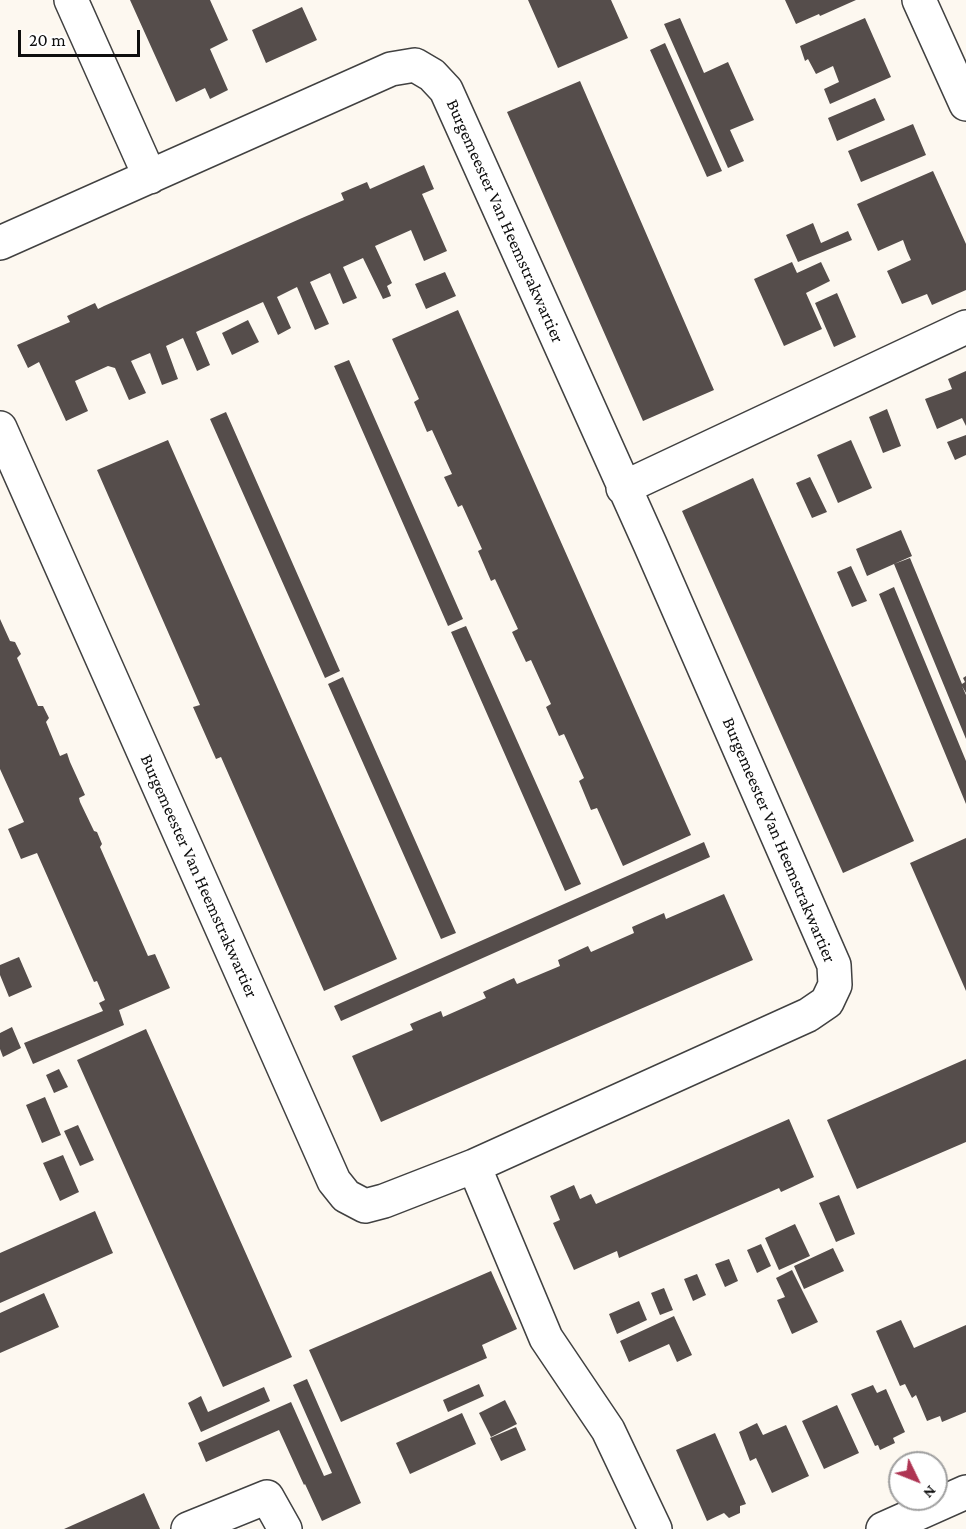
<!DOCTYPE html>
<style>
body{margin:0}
#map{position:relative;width:966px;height:1529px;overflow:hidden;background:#fdf8f0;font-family:"Crimson Pro",serif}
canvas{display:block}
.north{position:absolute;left:888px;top:1451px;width:60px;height:60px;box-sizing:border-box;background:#fff;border:2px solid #9f9f9f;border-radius:50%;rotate:133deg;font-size:16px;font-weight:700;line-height:24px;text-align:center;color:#0e0e0e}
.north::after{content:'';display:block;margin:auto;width:21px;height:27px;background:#ae3553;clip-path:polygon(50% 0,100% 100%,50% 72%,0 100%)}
.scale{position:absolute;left:18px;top:30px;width:122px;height:27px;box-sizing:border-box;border:3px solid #0e0e0e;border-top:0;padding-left:8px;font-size:18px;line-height:21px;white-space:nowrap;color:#0e0e0e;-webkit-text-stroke:4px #fff;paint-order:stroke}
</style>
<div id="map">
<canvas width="966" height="1529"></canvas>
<div class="north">N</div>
<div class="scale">20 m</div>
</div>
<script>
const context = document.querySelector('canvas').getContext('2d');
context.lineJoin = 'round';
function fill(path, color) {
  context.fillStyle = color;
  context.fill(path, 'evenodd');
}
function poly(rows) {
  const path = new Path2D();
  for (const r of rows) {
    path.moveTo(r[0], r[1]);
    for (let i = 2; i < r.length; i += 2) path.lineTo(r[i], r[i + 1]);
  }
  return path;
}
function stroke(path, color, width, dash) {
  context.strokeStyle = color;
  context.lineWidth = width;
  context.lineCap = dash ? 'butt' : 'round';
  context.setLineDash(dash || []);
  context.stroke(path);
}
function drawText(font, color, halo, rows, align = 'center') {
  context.font = font + ' "Crimson Pro",serif';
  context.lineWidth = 6;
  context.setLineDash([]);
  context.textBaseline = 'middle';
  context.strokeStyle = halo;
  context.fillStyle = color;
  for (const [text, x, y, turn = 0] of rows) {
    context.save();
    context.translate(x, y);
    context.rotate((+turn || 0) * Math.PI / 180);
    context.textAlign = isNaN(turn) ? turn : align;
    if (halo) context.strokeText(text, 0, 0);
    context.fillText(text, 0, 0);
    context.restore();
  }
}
fill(poly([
 [130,0,210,0,228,40,210,49,228,90,210,99,205,88,176,102],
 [528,0,611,0,628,38,558,68],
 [785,0,856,0,820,16,819,14,796,24],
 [302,7,317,40,266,63,252,30],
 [680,18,704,73,728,62,754,120,730,130,744,161,728,168,664,24],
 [865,18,891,77,830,104,824,89,839,82,833,66,816,74,808,59,805,61,800,46],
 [665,43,722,171,707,177,650,50],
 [580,81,714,390,643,421,507,112],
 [875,98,885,120,837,141,828,118],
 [913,124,926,155,861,182,848,151],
 [424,165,434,189,422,194,447,251,424,261,411,230,375,246,392,283,387,286,391,296,383,299,363,258,343,267,357,298,343,304,330,273,310,282,329,324,315,330,297,287,277,297,291,328,278,335,263,302,196,332,210,365,197,371,183,338,166,346,178,379,162,385,150,353,131,361,146,393,129,400,115,368,108,366,75,381,88,411,66,421,39,362,28,368,17,345,70,322,67,316,95,303,98,309,104,306,302,218,344,200,341,193,367,182,370,189],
 [933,171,966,244,966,290,932,305,927,294,902,304,887,271,911,260,907,251,903,240,878,251,857,204],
 [813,223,821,243,848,231,852,240,798,262,786,235],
 [792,262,797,273,821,262,830,281,806,293,822,329,784,346,754,279],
 [445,272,456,296,426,309,415,284],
 [837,293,856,337,834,347,815,303],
 [458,310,691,835,623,866,597,808,591,810,579,781,584,778,564,734,559,736,546,707,551,704,531,660,526,662,512,632,518,629,495,579,491,581,478,551,482,549,462,505,458,507,444,477,452,474,432,430,427,432,414,402,419,399,392,339],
 [248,320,259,342,232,355,222,333],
 [349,360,463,619,448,626,334,366],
 [966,371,966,426,962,418,937,429,925,399,952,389,948,379],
 [887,409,901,446,883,453,869,417],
 [226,412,340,671,325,678,210,419],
 [966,435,966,455,955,460,947,442],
 [168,440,397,959,324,991,221,757,216,759,193,707,200,705,97,470],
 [851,440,872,488,838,503,817,455],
 [810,477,827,512,812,518,796,483],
 [753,478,914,841,843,873,682,511],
 [901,530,912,556,867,576,856,549],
 [910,558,962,684,965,682,963,678,966,676,966,693,962,686,966,695,966,739,894,564],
 [851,566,867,601,852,607,837,572],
 [894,587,966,761,966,804,879,594],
 [0,619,10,641,15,642,21,654,17,658,38,706,43,706,49,718,46,722,60,756,67,753,70,762,85,795,79,798,80,802,94,831,97,832,102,844,100,847,148,956,155,954,170,988,119,1010,124,1025,33,1064,24,1043,103,1011,99,1003,105,1000,97,981,94,982,37,853,21,859,8,829,24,822,0,769],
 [466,626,581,884,565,891,451,632],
 [343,677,456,933,441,939,328,684],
 [966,838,966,991,910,863],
 [704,842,710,857,341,1021,334,1006],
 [724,894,753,960,381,1122,352,1056,413,1030,410,1024,441,1011,443,1017,486,998,483,992,514,978,517,984,560,966,558,960,588,946,591,952,634,933,632,927,664,913,666,919],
 [19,957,32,987,9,997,0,975,0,965],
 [12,1027,21,1048,3,1057,0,1049,0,1033],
 [146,1029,292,1357,223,1387,77,1060],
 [966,1059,966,1142,857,1189,827,1120],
 [59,1069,68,1087,54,1093,46,1075],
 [45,1097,61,1135,42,1143,26,1105],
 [789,1119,814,1177,781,1192,779,1188,619,1258,617,1251,574,1270,553,1223,560,1220,550,1196,574,1185,580,1199,591,1194,596,1204],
 [78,1125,94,1160,80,1166,64,1131],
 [63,1155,79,1192,60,1201,43,1163],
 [839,1195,855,1234,836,1242,819,1203],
 [95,1211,113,1253,0,1303,0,1253],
 [795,1224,810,1256,779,1270,765,1238],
 [761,1244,771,1266,757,1273,747,1250],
 [833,1248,844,1271,804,1289,794,1266],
 [729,1259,738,1281,725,1287,715,1264],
 [792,1270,818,1322,792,1334,777,1300,785,1297,776,1278],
 [491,1271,517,1329,482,1345,487,1358,341,1422,309,1350],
 [697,1274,706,1295,693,1301,684,1279],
 [664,1288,673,1310,660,1315,651,1293],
 [44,1293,59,1327,0,1353,0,1313],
 [639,1301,647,1320,617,1334,609,1314],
 [674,1316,692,1355,677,1362,669,1344,629,1362,620,1341],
 [901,1320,914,1348,966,1325,966,1412,942,1422,940,1416,927,1421,916,1395,912,1398,905,1384,900,1386,876,1331],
 [307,1379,361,1503,322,1521,305,1484,304,1485,279,1430,206,1462,198,1443,291,1402,324,1476,332,1473,293,1385],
 [479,1384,484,1396,448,1412,443,1400],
 [873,1385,877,1393,886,1389,905,1432,893,1438,895,1443,880,1450,878,1445,875,1446,851,1394],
 [264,1387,270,1401,201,1432,188,1403,201,1396,208,1412],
 [505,1400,517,1424,491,1437,479,1413],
 [837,1405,859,1453,824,1469,802,1421],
 [462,1413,476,1444,410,1474,396,1443],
 [757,1423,763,1435,786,1425,809,1476,772,1493,756,1458,750,1461,739,1432],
 [516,1427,526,1450,501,1461,490,1438],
 [715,1433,746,1504,740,1506,740,1513,729,1518,724,1513,707,1521,676,1450],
 [144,1493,160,1529,64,1529,138,1496]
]), '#554d4b');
const minor = poly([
 [71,0,150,177],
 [919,0,966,104],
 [0,243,391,69,415,65,432,75,446,90,650,544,834,965,835,985,827,1002,808,1015,474,1166,384,1201,365,1206,346,1196,334,1181,0,428],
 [623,488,966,327],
 [474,1166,546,1338,608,1430,655,1529],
 [188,1529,267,1497,285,1529],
 [883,1529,966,1492]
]);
stroke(minor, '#414141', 36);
stroke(minor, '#fff', 33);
drawText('18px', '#0e0e0e', '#fff', [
 ["Burgemeester Van Heemstrakwartier",505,221,66],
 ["Burgemeester Van Heemstrakwartier",779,840,67],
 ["Burgemeester Van Heemstrakwartier",199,876,66]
]);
</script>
